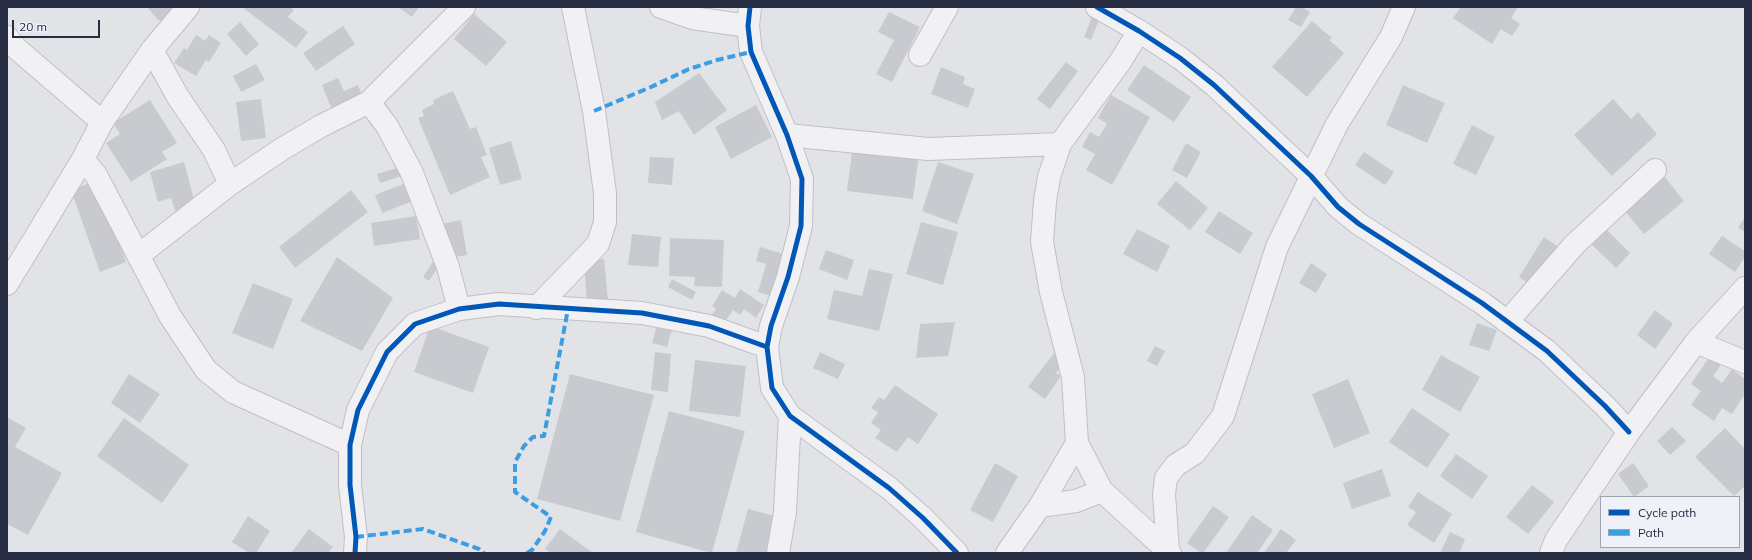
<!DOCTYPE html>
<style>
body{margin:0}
#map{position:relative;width:1752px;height:560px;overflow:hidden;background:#e1e3e7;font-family:Mulish,sans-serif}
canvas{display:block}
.frame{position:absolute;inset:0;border:8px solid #262d42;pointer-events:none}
.legend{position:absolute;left:1600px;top:496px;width:140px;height:52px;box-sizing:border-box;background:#eef1f7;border:1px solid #9ea3af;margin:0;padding:5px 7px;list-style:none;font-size:12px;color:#262d42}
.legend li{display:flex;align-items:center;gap:8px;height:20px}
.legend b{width:20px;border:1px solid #9ea3af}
.scale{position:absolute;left:12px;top:20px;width:88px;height:18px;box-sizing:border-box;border:2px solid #262d42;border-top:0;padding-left:5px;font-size:12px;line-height:14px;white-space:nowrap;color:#262d42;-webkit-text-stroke:3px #eef1f7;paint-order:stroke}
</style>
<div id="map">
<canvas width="1752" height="560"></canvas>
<div class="frame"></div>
<ul class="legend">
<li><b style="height:5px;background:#0057b8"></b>Cycle path</li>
<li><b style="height:5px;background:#3c9de3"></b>Path</li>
</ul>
<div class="scale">20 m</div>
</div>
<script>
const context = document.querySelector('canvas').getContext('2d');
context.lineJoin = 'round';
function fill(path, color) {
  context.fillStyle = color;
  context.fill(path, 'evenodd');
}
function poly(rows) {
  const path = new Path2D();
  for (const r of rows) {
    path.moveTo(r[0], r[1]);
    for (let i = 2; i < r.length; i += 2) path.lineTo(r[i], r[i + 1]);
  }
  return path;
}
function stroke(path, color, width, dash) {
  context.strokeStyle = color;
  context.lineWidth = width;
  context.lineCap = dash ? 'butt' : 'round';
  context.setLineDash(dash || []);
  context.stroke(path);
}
fill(poly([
 [147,7,181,7,170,22,158,20],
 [242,7,290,7,294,10,288,17,308,32,296,48],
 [398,7,419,7,412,17],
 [1296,7,1302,7,1310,12,1301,27,1288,20],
 [1459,7,1518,7,1511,18,1520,24,1512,36,1501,29,1492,44,1453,18,1460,8],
 [889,12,920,27,892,82,876,74,894,40,878,32],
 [474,14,507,42,486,66,454,39],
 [1092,17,1099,20,1091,40,1084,37],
 [1312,21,1332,38,1329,40,1344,53,1307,97,1272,67],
 [240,22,259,44,246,56,227,34],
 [343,26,355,44,316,71,303,53],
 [196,35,205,41,209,35,221,43,209,62,206,60,196,76,174,63,184,48,187,50],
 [1066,62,1078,71,1050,109,1037,99],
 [256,64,265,80,241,92,233,76],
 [1144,65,1191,97,1174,122,1127,90],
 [941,67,965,77,963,84,975,89,968,108,931,94],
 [699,73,727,110,694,135,679,111,662,120,655,102],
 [338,78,344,91,358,85,365,102,334,115,322,85],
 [1403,85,1445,103,1427,143,1386,125],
 [453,91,470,129,476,127,487,155,481,157,490,177,450,195,418,118,424,116,422,110,434,104,433,100],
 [1111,95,1150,117,1112,185,1086,170,1095,154,1082,147,1090,132,1099,137,1107,124,1098,118],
 [261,99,266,138,241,141,236,102],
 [1613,99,1631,119,1638,112,1657,134,1612,176,1574,135],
 [150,100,177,143,162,152,167,159,131,182,106,143,120,134,113,123],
 [756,105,772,137,731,159,715,127],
 [1472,125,1495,137,1476,175,1453,164],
 [511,141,522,179,500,185,489,148],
 [1186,143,1201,152,1187,178,1172,170],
 [853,145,919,154,913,199,847,191],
 [1364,152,1394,172,1385,185,1355,165],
 [650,157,674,158,672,185,648,183],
 [184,162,196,207,176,213,171,198,158,202,150,172],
 [938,162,974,174,957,224,922,211],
 [403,166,405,175,380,183,377,174],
 [1663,175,1684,201,1644,234,1623,209],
 [98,180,126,262,100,272,71,190],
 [411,181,418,199,382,213,375,195],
 [1176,181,1208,208,1190,230,1157,204],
 [351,190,368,212,295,268,279,247],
 [1219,211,1253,233,1240,254,1205,232],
 [416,216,420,239,374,246,371,223],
 [1745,217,1745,232,1738,228],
 [461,220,467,255,449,258,442,224],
 [921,222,958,232,943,285,906,274],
 [1604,227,1630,253,1616,268,1589,242],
 [1137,229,1170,246,1157,272,1123,254],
 [632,234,661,237,658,267,628,265],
 [1722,236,1745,251,1745,257,1735,272,1709,254],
 [1544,237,1560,248,1531,285,1519,277],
 [670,238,724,240,722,287,694,286,695,277,669,276],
 [760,247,787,255,776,297,758,292,766,264,756,261],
 [826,250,854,260,847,280,819,269],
 [337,257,393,298,362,351,300,321],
 [604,259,608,301,587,302,584,261],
 [434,260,440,264,429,281,423,277],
 [1311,263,1327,274,1316,293,1299,283],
 [869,269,893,274,879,331,827,319,834,290,862,296],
 [672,279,696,292,692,300,668,287],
 [253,283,293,299,273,349,232,333],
 [740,289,764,305,756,318,744,309,740,315,733,310,722,326,709,319,716,309,712,306,722,290,735,298],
 [1655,310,1673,324,1655,349,1637,335],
 [659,318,674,322,667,347,652,343],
 [955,322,948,356,916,358,920,324],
 [1477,323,1497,330,1489,351,1469,345],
 [430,326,489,347,473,393,414,372],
 [1155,346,1165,351,1157,366,1147,361],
 [655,352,671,354,668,392,651,390],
 [820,352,845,364,838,379,813,368],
 [1054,353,1065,361,1056,373,1061,376,1045,399,1028,387],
 [1441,355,1480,377,1460,412,1422,390],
 [1710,356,1722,363,1713,376,1722,383,1732,369,1745,379,1745,394,1732,414,1722,408,1714,421,1691,405,1701,391,1691,384],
 [695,360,746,366,740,417,689,411],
 [129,374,160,394,140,423,111,403],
 [570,374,654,395,620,521,537,499],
 [1348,379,1370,433,1334,448,1312,394],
 [895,385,938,414,918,444,908,437,897,452,875,438,881,430,871,423,878,412,871,408,879,397,884,400],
 [1412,408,1450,434,1427,468,1389,442],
 [669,411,745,431,712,553,636,532],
 [7,417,26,428,15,447,62,473,28,535,7,524],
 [124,418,189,465,162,503,97,456],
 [1672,427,1686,441,1670,455,1657,441],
 [1725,428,1745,449,1745,486,1734,496,1695,457],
 [1456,454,1488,476,1472,499,1440,476],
 [995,463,1018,476,993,522,970,510],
 [1633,463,1649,486,1634,497,1618,474],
 [1382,469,1391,496,1352,509,1343,483],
 [1532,485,1554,502,1528,534,1506,517],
 [1418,492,1452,514,1434,543,1407,525,1416,512,1408,507],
 [1213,506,1229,517,1203,553,1201,553,1187,543],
 [748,509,782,518,772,553,736,553],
 [1252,515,1273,530,1257,553,1226,553],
 [248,516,270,531,256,553,249,553,232,542],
 [309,529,333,547,328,553,291,553],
 [560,529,593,553,551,553,545,549],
 [1281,529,1296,540,1286,553,1264,553],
 [1450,532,1465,539,1459,553,1440,553]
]), '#c8cacf');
const minor = poly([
 [661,7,692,18,748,26],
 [750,7,748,26,751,52,787,135,802,179,801,226,788,277,771,326,767,347,772,388,790,416,889,488,923,518,957,553],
 [1097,7,1139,31,1180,58,1214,85,1311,176,1338,207,1359,224,1482,303,1547,351,1605,406,1629,432],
 [1139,31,1120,62,1060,144,1049,177,1045,201,1042,242,1051,292,1073,377,1077,443,1102,491,1170,553],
 [7,37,16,48,102,122],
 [152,50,178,97,214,150,230,184],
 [920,55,947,7],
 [369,102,387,126,412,173,448,267,459,309],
 [787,135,928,149,1060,144],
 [83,159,96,175,170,316,206,370,233,392,350,445],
 [139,255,230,184,282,149,321,126,369,102,464,7],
 [7,284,83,159,102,122,152,50,188,7],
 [536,308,598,244,605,222,605,193,594,111,573,7],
 [1507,322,1575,244,1655,170],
 [1696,342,1745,362],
 [1040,506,1076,501,1102,491],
 [1168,551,1164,494,1166,478,1176,465,1195,453,1223,416,1277,247,1337,124,1391,37,1404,7],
 [355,553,356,537,350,485,350,445,358,410,387,352,415,324,459,309,499,304,642,313,709,326,767,347],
 [778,553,785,512,790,416],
 [1007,553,1040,506,1077,443],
 [1551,553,1556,540,1629,432,1696,342,1745,288]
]);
stroke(minor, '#bec0c5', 24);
stroke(minor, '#f1f1f3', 22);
stroke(poly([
 [594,111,651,87,689,69,717,60,751,52],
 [356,537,423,529,479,549,484,553],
 [527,553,532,550,545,531,551,517,515,492,515,462,524,446,533,437,544,436,568,309]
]), '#3c9de3', 4, [8, 4]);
stroke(poly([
 [750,7,748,26,751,52,787,135,802,179,801,226,788,277,771,326,767,347,772,388,790,416,889,488,923,518,957,553],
 [1097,7,1139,31,1180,58,1214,85,1311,176,1338,207,1359,224,1482,303,1547,351,1605,406,1629,432],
 [355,553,356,537,350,485,350,445,358,410,387,352,415,324,459,309,499,304,642,313,709,326,767,347]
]), '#0057b8', 5);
</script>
